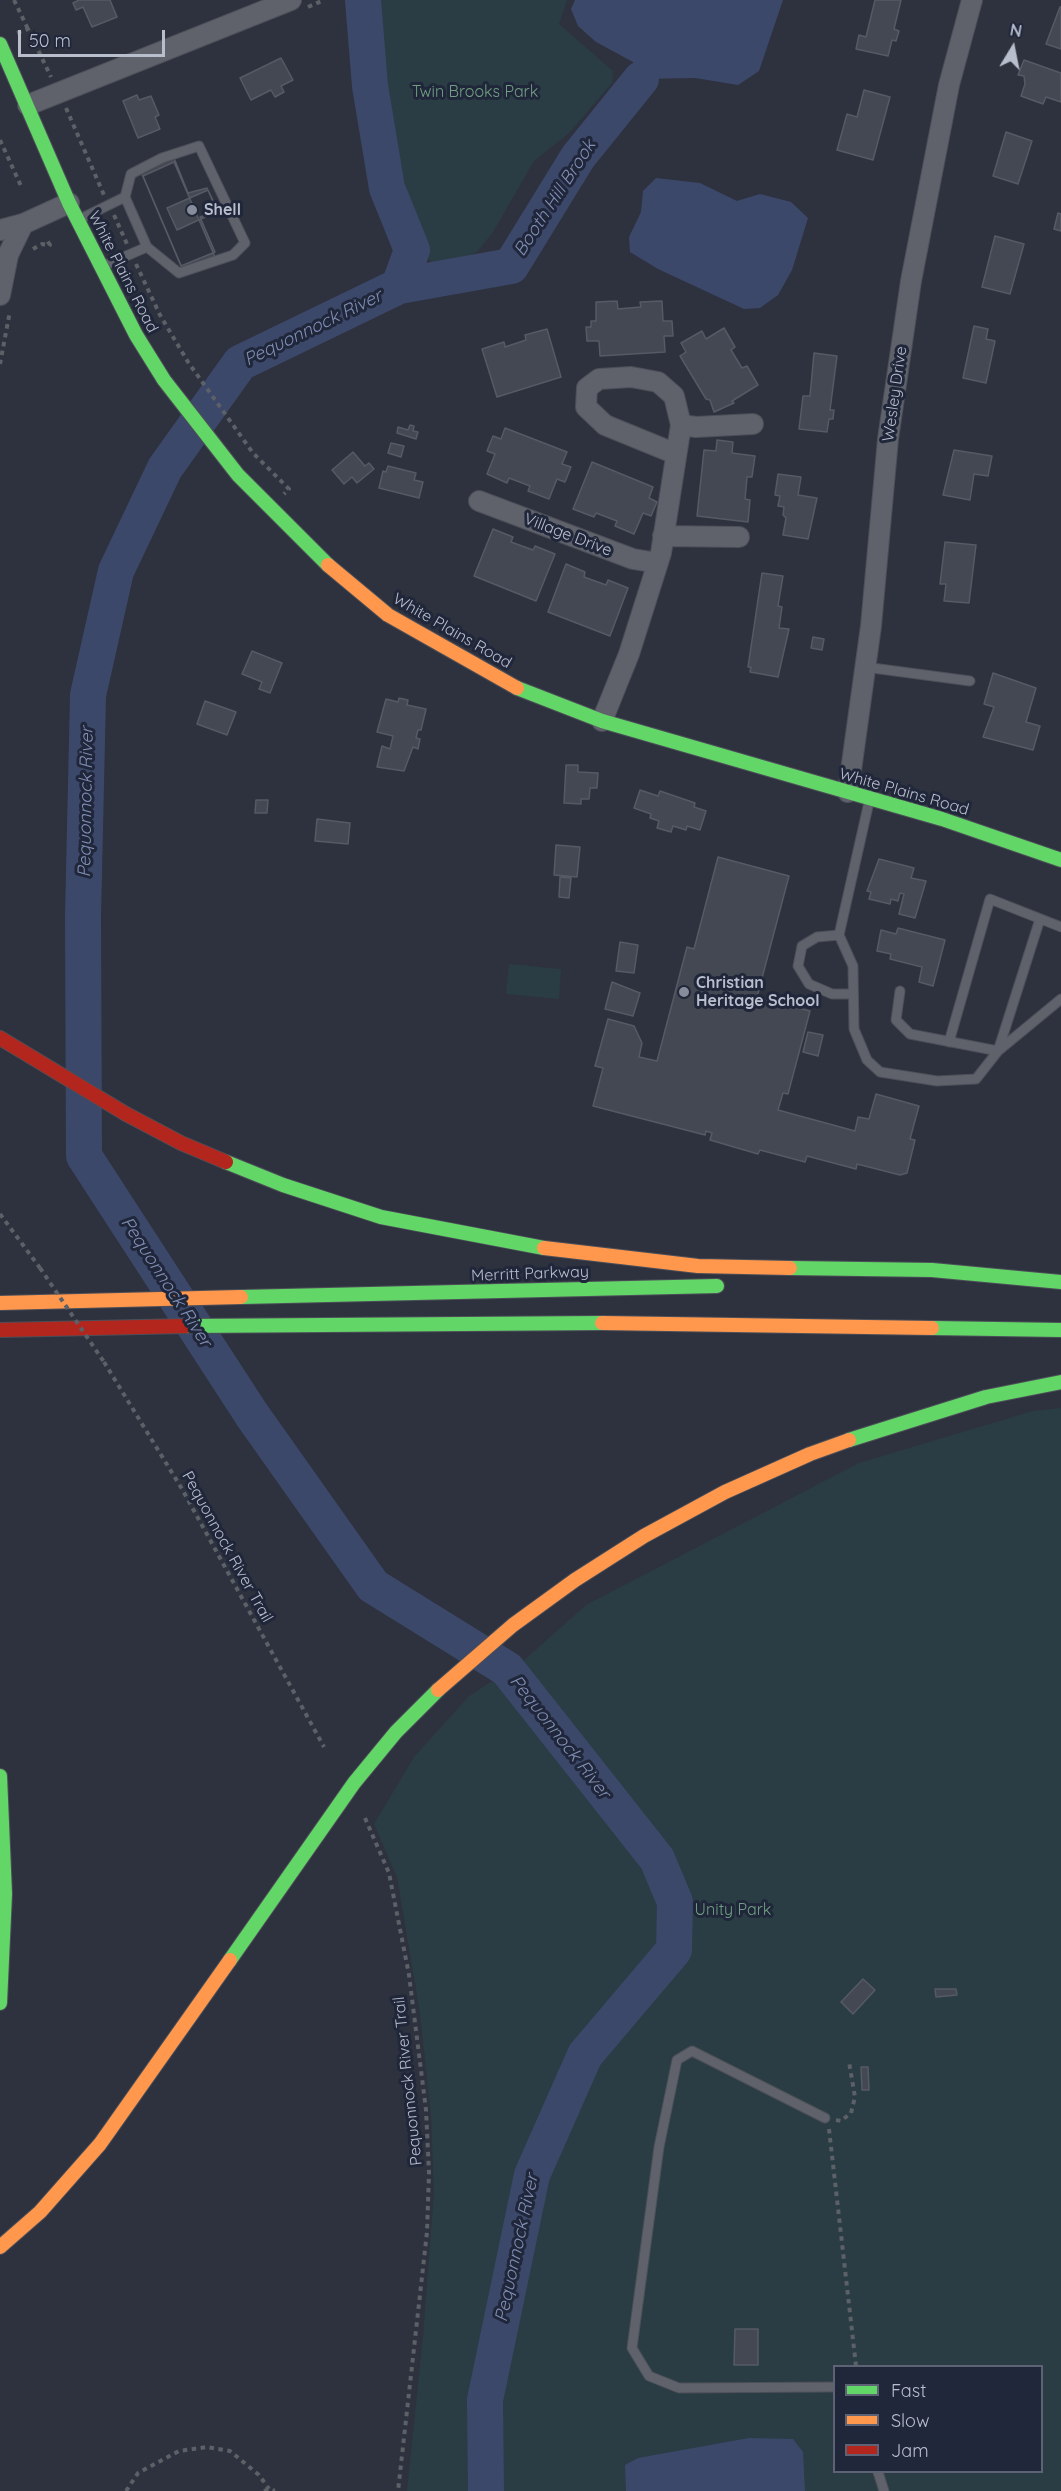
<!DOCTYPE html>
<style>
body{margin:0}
#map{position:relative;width:1061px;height:2491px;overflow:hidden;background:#2e323e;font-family:Quicksand,sans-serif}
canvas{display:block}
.legend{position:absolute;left:833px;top:2365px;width:210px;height:108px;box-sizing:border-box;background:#20273a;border:2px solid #5d6375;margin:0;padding:8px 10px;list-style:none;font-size:18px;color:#b9becd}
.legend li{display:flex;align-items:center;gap:12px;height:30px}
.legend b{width:30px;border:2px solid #5d6375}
.north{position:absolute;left:983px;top:18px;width:60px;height:60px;-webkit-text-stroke:4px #20273a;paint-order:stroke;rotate:10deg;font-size:16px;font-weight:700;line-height:24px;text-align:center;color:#b9becd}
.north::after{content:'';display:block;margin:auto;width:21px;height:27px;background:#b9becd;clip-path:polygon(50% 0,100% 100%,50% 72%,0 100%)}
.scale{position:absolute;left:18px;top:30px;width:147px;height:27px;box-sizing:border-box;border:3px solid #b9becd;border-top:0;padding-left:8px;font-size:18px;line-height:21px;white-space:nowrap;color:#b9becd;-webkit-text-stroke:4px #20273a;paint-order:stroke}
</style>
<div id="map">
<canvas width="1061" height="2491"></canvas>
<ul class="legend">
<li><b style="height:8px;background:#63d668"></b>Fast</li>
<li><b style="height:8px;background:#ff974d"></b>Slow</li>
<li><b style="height:8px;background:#b3261e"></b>Jam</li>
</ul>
<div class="north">N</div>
<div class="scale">50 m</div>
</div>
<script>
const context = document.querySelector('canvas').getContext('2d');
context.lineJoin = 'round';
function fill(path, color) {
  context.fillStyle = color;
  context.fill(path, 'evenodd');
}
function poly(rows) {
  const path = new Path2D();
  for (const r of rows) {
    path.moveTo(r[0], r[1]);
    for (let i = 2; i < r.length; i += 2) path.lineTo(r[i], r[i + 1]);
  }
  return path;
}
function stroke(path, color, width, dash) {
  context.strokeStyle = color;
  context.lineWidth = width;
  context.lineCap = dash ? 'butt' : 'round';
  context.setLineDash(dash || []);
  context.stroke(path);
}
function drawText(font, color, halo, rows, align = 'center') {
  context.font = font + ' Quicksand,sans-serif';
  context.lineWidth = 6;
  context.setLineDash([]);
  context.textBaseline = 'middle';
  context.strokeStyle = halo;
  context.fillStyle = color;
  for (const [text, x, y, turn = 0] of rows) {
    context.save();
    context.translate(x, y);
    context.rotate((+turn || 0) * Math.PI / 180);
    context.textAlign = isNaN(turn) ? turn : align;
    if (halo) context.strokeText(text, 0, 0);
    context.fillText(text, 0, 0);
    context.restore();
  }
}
fill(poly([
 [354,0,567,0,559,24,613,71,612,83,569,133,534,161,493,232,477,252,460,261,433,266,418,241,394,136,366,55],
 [509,964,561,969,559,999,506,994],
 [1061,1408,1061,2491,407,2491,423,2337,434,2191,431,2115,420,2013,397,1877,374,1824,414,1757,469,1696,523,1661,586,1605,859,1463,1033,1411],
 [834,2366,1042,2366,1042,2472,834,2472]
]), '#2a3c44');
fill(poly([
 [575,0,783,0,759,71,738,85,695,78,641,79,633,62,596,42,578,26,571,9],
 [656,178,700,183,737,201,760,194,791,202,808,218,792,270,778,295,760,308,744,309,658,269,630,252,629,237,641,212,643,191],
 [749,2438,793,2439,803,2452,805,2491,626,2491,625,2465,638,2458]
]), '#3c486a');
stroke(poly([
 [363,0,370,86,387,188,412,250,399,286],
 [486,2491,485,2400,532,2175,585,2055,674,1950,675,1902,657,1859,507,1669,373,1586,252,1415,84,1156,83,917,88,695,116,571,165,468,240,363,399,286,511,266,578,157,641,79]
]), '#3c486a', 36);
const building = poly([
 [79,0,110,0,117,17,92,27,83,7,76,10,73,3,79,0],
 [875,0,901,0,894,29,899,31,896,41,892,40,888,56,856,49,859,35,866,37,875,0],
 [1060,7,1061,7,1061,49,1046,44,1060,7],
 [281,58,293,80,281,86,284,92,275,97,271,90,251,100,240,78,281,58],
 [1024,60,1061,73,1061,102,1046,97,1043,104,1021,96,1025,84,1024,76,1018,75,1024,60],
 [864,90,890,97,873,160,837,150,847,114,857,117,864,90],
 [137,95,139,100,151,96,159,115,155,117,160,129,138,138,123,101,137,95],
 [1006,132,1032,141,1018,184,993,176,1006,132],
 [174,158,188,193,207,188,215,206,211,208,212,212,200,217,215,252,181,266,141,172,174,158],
 [174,162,215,257,183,270,143,176,174,162],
 [208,190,218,211,177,230,167,208,208,190],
 [1058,213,1061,214,1061,231,1054,229,1058,213],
 [995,236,1024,244,1010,294,982,287,995,236],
 [617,301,618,309,641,307,640,302,662,301,663,321,672,321,673,336,664,336,665,352,600,356,599,341,587,341,586,327,591,327,591,321,596,321,596,302,617,301],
 [974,326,988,329,986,339,995,341,986,383,963,378,974,326],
 [724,328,735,347,731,350,742,368,747,366,758,385,732,401,734,403,714,412,710,400,706,399,680,356,686,352,681,343,702,331,706,339,724,328],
 [547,329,561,377,497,397,482,349,504,342,505,347,526,340,525,335,547,329],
 [814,353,837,356,830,410,834,410,833,419,829,419,827,432,799,429,803,396,810,396,814,353],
 [410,425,414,426,413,431,418,432,416,439,397,433,398,427,408,430,410,425],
 [505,428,567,452,562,464,571,467,565,482,557,479,549,499,528,491,530,486,509,478,507,483,487,474,495,454,487,451,493,436,501,439,505,428],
 [717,440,733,442,732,453,755,456,752,477,747,477,745,499,750,500,748,522,697,516,704,450,716,451,717,440],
 [391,443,404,446,401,457,388,453,391,443],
 [954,450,992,456,988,476,974,474,970,500,943,495,954,450],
 [353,452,365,466,369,463,374,469,357,483,352,477,344,484,332,470,353,452],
 [592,462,653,487,649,498,657,502,651,516,643,513,634,534,615,526,617,521,596,513,594,517,573,509,592,462],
 [388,466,416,473,414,480,423,482,419,498,379,488,383,471,386,472,388,466],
 [778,474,801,477,798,495,817,498,808,539,783,535,786,518,783,515,784,507,778,506,780,496,775,495,778,474],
 [493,529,513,537,511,542,533,550,535,546,555,554,536,601,474,576,493,529],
 [945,542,976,545,969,603,944,601,946,584,940,584,945,542],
 [566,564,585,572,584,577,606,585,608,580,628,588,610,636,548,612,566,564],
 [762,573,783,576,778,606,782,607,779,628,789,629,778,677,750,672,751,667,748,667,762,573],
 [813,637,824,639,822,650,811,648,813,637],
 [252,651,282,663,270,693,259,689,262,682,242,674,252,651],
 [993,673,1036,688,1026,722,1040,726,1033,750,983,737,994,707,984,704,993,673],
 [399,698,408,700,407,705,426,709,421,730,418,730,416,738,420,739,418,749,413,747,404,771,377,767,382,746,390,749,393,736,377,732,386,699,398,702,399,698],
 [205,701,236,712,227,735,197,724,205,701],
 [566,765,578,765,578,772,598,773,597,788,590,788,589,799,581,799,581,804,564,803,566,765],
 [640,790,658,796,660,791,695,803,694,807,706,811,700,830,687,826,686,830,673,826,671,832,657,828,659,821,650,818,651,814,634,808,640,790],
 [256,800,268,800,267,813,255,813,256,800],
 [317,819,350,823,348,844,315,841,317,819],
 [556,845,580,847,577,877,554,875,556,845],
 [718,857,789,876,757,997,810,1011,788,1094,783,1093,778,1110,855,1131,858,1117,869,1119,876,1094,919,1106,910,1139,915,1140,907,1173,900,1175,857,1164,856,1169,807,1156,805,1162,760,1150,758,1154,710,1140,712,1133,706,1131,705,1135,593,1106,603,1068,595,1066,608,1019,634,1026,642,1043,639,1057,657,1061,687,947,694,949,718,857],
 [879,859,914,868,911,878,926,881,915,918,899,914,904,894,900,893,898,901,891,899,890,904,869,899,871,892,867,891,879,859],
 [560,877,571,878,569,898,559,897,560,877],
 [898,928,945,940,933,986,919,982,922,967,890,959,891,954,877,951,881,930,896,934,898,928],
 [620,942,638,945,634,973,616,971,620,942],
 [612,982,640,993,633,1016,605,1009,612,982],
 [808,1032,823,1035,818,1056,803,1052,808,1032],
 [863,1979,875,1990,853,2014,841,2002,863,1979],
 [935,1989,956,1989,957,1995,936,1997,935,1989],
 [861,2067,868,2067,869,2090,862,2090,861,2067],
 [735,2329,758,2329,758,2365,734,2365,735,2329]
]);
fill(building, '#444852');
stroke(building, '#565a65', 1.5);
const lane = poly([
 [125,197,131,174,162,158,199,146,245,243,233,255,179,273,147,247],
 [80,219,125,197,147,247,103,266],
 [865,667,970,681],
 [869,802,839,935,853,966,854,1029,867,1060,880,1072,937,1081,976,1079,998,1051,1040,919],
 [839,935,817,937,802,946,798,966,809,984,832,994,853,994],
 [900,991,896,1020,910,1034,998,1051,1061,999],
 [949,1042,990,899,1061,927],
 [825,2118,692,2051,677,2060,659,2147,632,2348,649,2376,679,2388,834,2387],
 [878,2472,884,2491]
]);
const street = poly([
 [28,105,291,0],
 [0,230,23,224,69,203],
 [0,295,8,255,23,224],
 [681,425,696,427,753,424],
 [479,501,633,559,658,563],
 [663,536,739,537],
 [602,721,629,654,661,553,681,425,674,396,658,382,631,377,599,379,587,388,586,407,605,425,676,454],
 [848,792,871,626,888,439,911,281,949,85,972,0]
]);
const fast = poly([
 [0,44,69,203,136,335,164,380,238,475,328,565],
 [517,688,602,721,942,819,1061,860],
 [226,1162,283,1185,381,1217,544,1248],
 [790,1268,932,1270,1061,1282],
 [241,1297,717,1286],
 [187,1326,602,1323],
 [932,1328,1061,1330],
 [849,1440,986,1397,1061,1382],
 [0,1776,5,1894,0,2003],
 [230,1960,354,1783,396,1732,438,1690]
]);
const slow = poly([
 [328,565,388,615,517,688],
 [544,1248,698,1266,790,1268],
 [0,1303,241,1297],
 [602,1323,932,1328],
 [438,1690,513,1625,575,1580,644,1536,725,1492,810,1454,849,1440],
 [0,2247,40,2212,100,2144,230,1960]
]);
const jam = poly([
 [0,1038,126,1114,181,1143,226,1162],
 [0,1330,187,1326]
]);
stroke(lane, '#4c4f58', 11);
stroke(street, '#4c4f58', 22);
stroke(fast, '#4c4f58', 16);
stroke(slow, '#4c4f58', 16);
stroke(jam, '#4c4f58', 16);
stroke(poly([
 [14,0,28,29],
 [308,7,324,0],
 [17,33,28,29,51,77],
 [66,108,104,195],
 [0,140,21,186],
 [114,215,127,244],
 [33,249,42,244,50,245,47,240],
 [136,264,160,315,188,362,253,453,289,489,284,494],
 [0,364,10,311],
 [0,1214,40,1268],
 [104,1362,182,1489,324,1747],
 [365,1818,389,1873,409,1975,426,2110,429,2173,427,2232,398,2491],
 [836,2120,841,2121,851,2113,855,2097,849,2062],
 [829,2129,856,2366],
 [126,2491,138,2473,179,2451,207,2447,230,2451,259,2475,269,2489],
 [264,2491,269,2489,275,2491]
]), '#5c6067', 4, [4.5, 4.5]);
stroke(lane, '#5f626b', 9);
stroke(street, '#5f626b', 20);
stroke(fast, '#63d668', 14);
stroke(slow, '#ff974d', 14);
stroke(jam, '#b3261e', 14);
stroke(poly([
 [40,1268,104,1362]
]), '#5c6067', 4, [4.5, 4.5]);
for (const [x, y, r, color] of [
 [192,210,6,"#888d9b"],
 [684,992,6,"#888d9b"]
]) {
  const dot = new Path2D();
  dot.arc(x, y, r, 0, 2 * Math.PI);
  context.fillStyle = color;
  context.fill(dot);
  stroke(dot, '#20273a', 2);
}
drawText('16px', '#709f81', '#20273a', [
 ["Twin Brooks Park",475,92],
 ["Unity Park",733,1910]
]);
drawText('bold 16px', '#b9becd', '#20273a', [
 ["Shell",204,210],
 ["Christian",696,983],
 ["Heritage School",696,1001]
], 'left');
drawText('16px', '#b9becd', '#20273a', [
 ["White Plains Road",123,272,63],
 ["Wesley Drive",895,394,-82],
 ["Village Drive",568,535,21],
 ["White Plains Road",452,631,30],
 ["White Plains Road",904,792,16],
 ["Merritt Parkway",530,1274,-2],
 ["Pequonnock River Trail",227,1547,61],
 ["Pequonnock River Trail",408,2081,-96]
]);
drawText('italic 18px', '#808fb5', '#20273a', [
 ["Booth Hill Brook",555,198,-57],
 ["Pequonnock River",313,328,-26],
 ["Pequonnock River",86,802,-89],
 ["Pequonnock River",166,1282,57],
 ["Pequonnock River",560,1737,52],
 ["Pequonnock River",517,2248,-78]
]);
</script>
